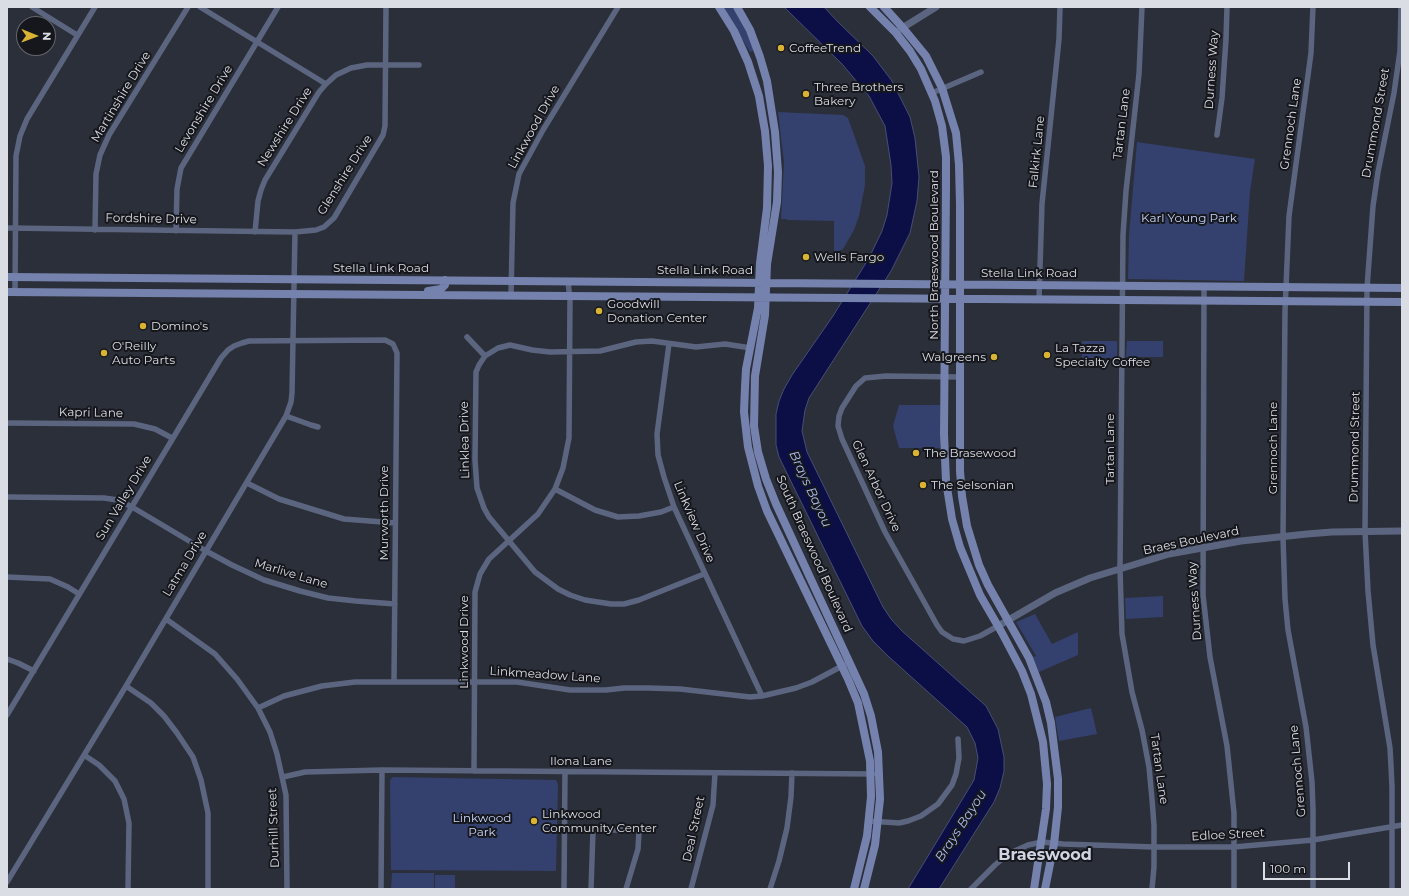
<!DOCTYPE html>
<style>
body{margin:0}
#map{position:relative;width:1409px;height:896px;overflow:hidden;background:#2b2f39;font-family:Montserrat,sans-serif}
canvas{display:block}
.frame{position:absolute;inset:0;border:8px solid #dbdde4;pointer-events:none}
.north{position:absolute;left:16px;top:16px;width:40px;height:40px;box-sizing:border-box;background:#15171c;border:1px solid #64666c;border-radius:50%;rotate:91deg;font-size:11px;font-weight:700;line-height:16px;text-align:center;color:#dbdde4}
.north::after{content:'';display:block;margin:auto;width:14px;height:18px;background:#d9b334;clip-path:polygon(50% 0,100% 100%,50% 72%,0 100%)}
.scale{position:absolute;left:1263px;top:862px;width:87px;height:18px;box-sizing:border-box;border:2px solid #dbdde4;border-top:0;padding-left:5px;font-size:12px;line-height:14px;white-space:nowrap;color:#dbdde4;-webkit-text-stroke:3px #15171c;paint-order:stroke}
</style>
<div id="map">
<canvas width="1409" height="896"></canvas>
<div class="frame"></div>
<div class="north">N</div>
<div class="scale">100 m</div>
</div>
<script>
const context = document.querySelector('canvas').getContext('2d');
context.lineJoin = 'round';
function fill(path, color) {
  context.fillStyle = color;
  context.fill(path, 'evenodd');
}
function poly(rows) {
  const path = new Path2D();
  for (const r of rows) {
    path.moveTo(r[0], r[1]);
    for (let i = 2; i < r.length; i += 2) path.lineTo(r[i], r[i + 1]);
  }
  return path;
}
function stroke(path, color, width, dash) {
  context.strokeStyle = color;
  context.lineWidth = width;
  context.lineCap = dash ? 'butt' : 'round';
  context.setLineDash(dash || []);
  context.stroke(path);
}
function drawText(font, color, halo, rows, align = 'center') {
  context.font = font + ' Montserrat,sans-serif';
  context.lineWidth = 4;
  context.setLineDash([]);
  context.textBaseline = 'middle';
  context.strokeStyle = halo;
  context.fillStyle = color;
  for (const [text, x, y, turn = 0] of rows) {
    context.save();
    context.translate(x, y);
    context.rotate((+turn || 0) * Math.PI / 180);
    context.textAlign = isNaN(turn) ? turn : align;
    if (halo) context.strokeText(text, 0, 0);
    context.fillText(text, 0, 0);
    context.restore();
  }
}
fill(poly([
 [722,7,732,7,740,19,753,45,753,51,750,52],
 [778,112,843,115,848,118,865,166,865,185,859,216,854,230,843,249,839,251,834,251,834,221,787,220,787,219,781,219,784,162],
 [1137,142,1255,159,1250,192,1244,281,1128,279,1129,235],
 [1082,341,1117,341,1117,358,1082,358],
 [1127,341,1163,341,1163,357,1126,357],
 [899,405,940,405,940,448,899,448,893,426],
 [1163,596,1163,617,1126,619,1125,598],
 [1035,614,1052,644,1078,632,1078,655,1039,672,1033,657,1036,656,1016,622],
 [1091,708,1097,734,1059,741,1055,717],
 [393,777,556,780,558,784,556,871,391,870,390,780],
 [392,873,434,873,434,889,391,889],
 [435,875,455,875,455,889,435,889]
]), '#34406d');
const water = poly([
 [784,7,824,7,837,21,873,56,892,81,910,117,915,138,919,177,917,201,910,233,891,271,809,398,805,410,802,431,807,452,883,607,891,619,902,631,986,706,998,729,1004,757,1004,771,1000,788,994,802,939,889,908,889,974,780,978,758,975,743,967,727,888,656,873,641,862,626,779,457,776,445,776,414,779,401,784,389,792,375,833,316,869,258,882,231,887,215,892,183,891,165,885,126,869,96,842,64,784,7]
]);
fill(water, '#0b0f46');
stroke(water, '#494d75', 1);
stroke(poly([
 [32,7,77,35],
 [200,7,326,84],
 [1142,7,1139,74,1126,191,1123,235,1120,569,1122,634,1132,692,1142,730,1149,767,1152,799,1154,825,1154,867,1152,889],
 [932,93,981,72],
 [1217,135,1222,98,1226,39,1227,7],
 [7,228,295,232,316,230,324,227,334,218,383,135,385,126,386,7],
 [95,230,96,174,100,155,109,135,188,7],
 [176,231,177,189,181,168,278,7],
 [255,232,258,201,261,190,265,180,319,92,326,84,336,75,351,68,367,65,419,65],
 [1204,286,1203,595,1210,657,1227,746,1229,765,1234,813,1234,889],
 [15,292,16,156,20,136,27,119,95,7],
 [511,295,513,203,519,174,543,130,618,7],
 [1039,299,1042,204,1059,39,1060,7],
 [467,337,485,356],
 [669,344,657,434,658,455,664,477,674,507,762,696],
 [960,377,886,376,865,378,856,386,842,408,839,416,838,426,842,439,885,532,937,625,942,632,953,639,964,641,980,636,998,626],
 [286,416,311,425,318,427],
 [7,423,134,424,155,429,172,438],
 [247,483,279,499,344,519,395,523],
 [555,489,595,510,618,517,639,516,661,512,674,507],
 [7,497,104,498,118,500,132,507,206,551,232,565,264,580,300,591,328,598,356,601,395,604],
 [704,574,639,600,624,604,611,604,585,600,570,595,558,589,535,572,489,517,484,508,477,488,475,460,476,372,479,365,485,356,498,348,510,345,532,350,550,352,600,351,636,342,652,341,696,347,725,344,751,348],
 [7,577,50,579,68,587,79,594],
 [166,619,215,654,237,679,258,708,270,732,277,754,286,795,287,889],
 [7,659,18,663,34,671],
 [126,686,151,703,164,716,177,733,193,757,201,780,208,813,208,889],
 [258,708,284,696,322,686,355,682,517,682,570,690,606,690,624,688,648,688,680,689,750,697,762,696,796,688,812,682,844,665],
 [7,715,221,358,228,350,234,346,242,343,249,341,385,340,393,344,397,353,394,682],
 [84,755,99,765,115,781,124,799,129,823,128,889],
 [474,771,475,592,480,574,489,559,538,514,555,489,563,468,569,438,570,300,568,281],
 [283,777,305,772,382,770,873,774],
 [869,821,899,823,908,821,921,816,938,804,952,785,956,774,959,758,958,739],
 [7,882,126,686,286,416,291,402,292,393,295,232],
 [381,889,382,770],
 [564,889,565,772],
 [591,889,593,831,596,830,637,830,639,831,638,849,626,889],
 [691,889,713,805,715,773],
 [770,889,779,861,787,828,791,797,792,773],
 [971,889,995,865,1008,854,1028,845,1042,842,1063,844,1154,847,1234,847,1313,840,1402,825],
 [1313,889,1313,810,1312,782,1306,727,1288,630,1285,599,1283,537,1285,311,1289,216,1311,53,1313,7],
 [1392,889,1392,787,1391,766,1390,748,1373,645,1368,591,1365,531,1367,288,1373,206,1378,172,1394,93,1400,51,1401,7]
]), '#5c6580', 5.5);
stroke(poly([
 [899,30,936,7],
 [998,626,1055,593,1090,578,1169,554,1241,541,1307,534,1332,532,1402,531]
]), '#5c6580', 7);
stroke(poly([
 [719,7,734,31,748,62,759,96,762,114,765,131,768,166,767,208,760,263,758,308,746,369,745,387,744,412,748,447,758,486,767,511,848,679,858,703,870,761,871,797,867,836,854,889],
 [737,7,750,30,760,57,767,81,775,132,778,172,777,202,767,264,765,315,755,376,754,426,758,452,766,479,776,504,864,694,871,716,878,752,880,799,875,845,864,889],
 [870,7,896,33,910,51,921,69,935,101,942,126,946,157,946,186,944,434,946,481,952,519,960,547,980,595,1002,633,1022,671,1031,694,1043,742,1047,784,1046,809,1034,889],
 [884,7,903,28,926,56,942,88,956,133,959,165,960,205,960,471,962,496,967,526,979,565,988,585,1029,658,1046,702,1051,723,1058,779,1058,807,1054,844,1045,889],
 [7,277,1402,288],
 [428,291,441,289,445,285,445,280],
 [7,292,1402,302]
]), '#7582ae', 8);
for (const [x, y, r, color] of [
 [781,48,4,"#d9b334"],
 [806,94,4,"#d9b334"],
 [806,257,4,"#d9b334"],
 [599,311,4,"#d9b334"],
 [143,326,4,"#d9b334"],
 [104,353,4,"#d9b334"],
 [1047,355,4,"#d9b334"],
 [994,357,4,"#d9b334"],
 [916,453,4,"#d9b334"],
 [923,485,4,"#d9b334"],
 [534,821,4,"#d9b334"]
]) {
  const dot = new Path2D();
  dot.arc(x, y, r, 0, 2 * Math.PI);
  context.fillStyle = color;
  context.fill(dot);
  stroke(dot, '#15171c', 1.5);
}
drawText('12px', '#dbdde4', '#15171c', [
 ["CoffeeTrend",789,48],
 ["Three Brothers",814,87],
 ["Bakery",814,101],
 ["Wells Fargo",814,257],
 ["Goodwill",607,304],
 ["Donation Center",607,318],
 ["Domino's",151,326],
 ["O'Reilly",112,346],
 ["Auto Parts",112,360],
 ["La Tazza",1055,348],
 ["Specialty Coffee",1055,362],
 ["Walgreens",986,357,"right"],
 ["The Brasewood",924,453],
 ["The Selsonian",931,485],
 ["Linkwood",542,814],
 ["Community Center",542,828]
], 'left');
drawText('12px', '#dbdde4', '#15171c', [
 ["Durness Way",1212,70,-86],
 ["Martinshire Drive",121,97,-59],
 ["Levonshire Drive",204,109,-59],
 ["Drummond Street",1376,123,-80],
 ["Tartan Lane",1122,124,-83],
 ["Grennoch Lane",1291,124,-82],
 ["Newshire Drive",285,127,-58],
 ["Linkwood Drive",534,127,-61],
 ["Falkirk Lane",1037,152,-84],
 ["Glenshire Drive",345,175,-58],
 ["Fordshire Drive",151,219,1],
 ["North Braeswood Boulevard",934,255,-90],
 ["Stella Link Road",381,268],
 ["Stella Link Road",705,270],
 ["Stella Link Road",1029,273],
 ["Kapri Lane",91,413,1],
 ["Linklea Drive",465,440,-91],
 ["Drummond Street",1355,447,-89],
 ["Grennoch Lane",1273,448,-90],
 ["Tartan Lane",1110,449,-90],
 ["Glen Arbor Drive",876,486,65],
 ["Sun Valley Drive",124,498,-59],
 ["Murworth Drive",384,513,-90],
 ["Linkview Drive",694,522,67],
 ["Braes Boulevard",1191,541,-12],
 ["South Braeswood Boulevard",814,554,66],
 ["Latma Drive",185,564,-59],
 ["Marlive Lane",291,574,17],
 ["Durness Way",1195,601,-94],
 ["Linkwood Drive",464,642,-90],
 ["Linkmeadow Lane",545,675,4],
 ["Ilona Lane",581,761],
 ["Tartan Lane",1159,769,82],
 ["Grennoch Lane",1298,771,-95],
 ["Durhill Street",274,828,-92],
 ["Deal Street",694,829,-78],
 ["Edloe Street",1228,835,-3]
]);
drawText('12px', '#c8d4f9', '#15171c', [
 ["Karl Young Park",1189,218],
 ["Linkwood",482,818],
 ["Park",482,832]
]);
drawText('italic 13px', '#adbef4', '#15171c', [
 ["Brays Bayou",810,489,65],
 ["Brays Bayou",961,826,-57]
]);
drawText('bold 16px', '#d0d5e2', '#15171c', [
 ["Braeswood",1045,855]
]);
</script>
